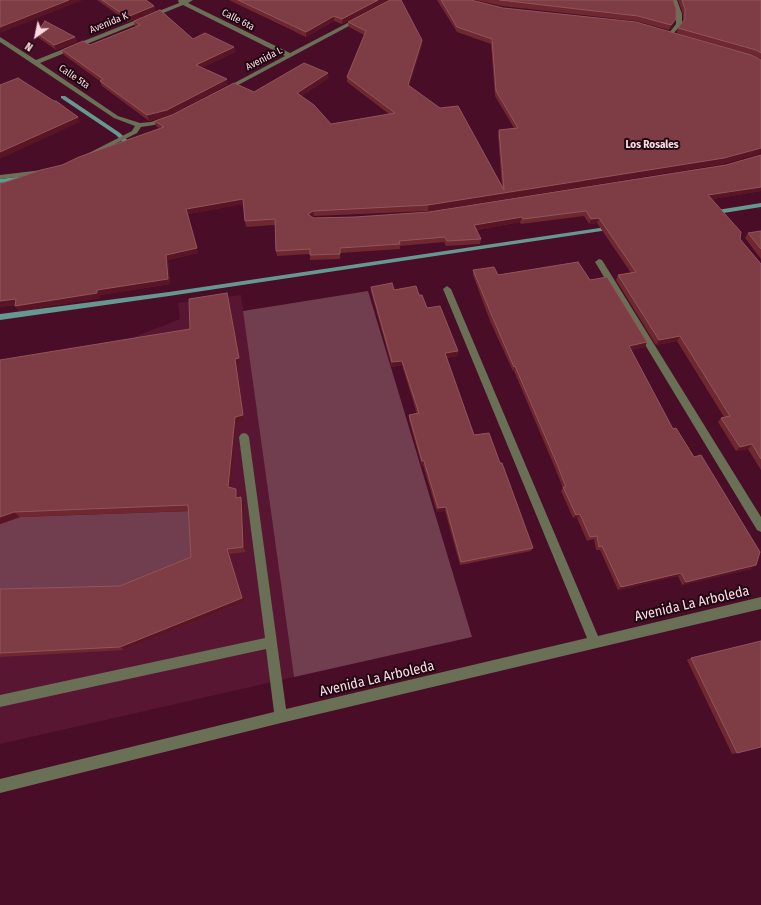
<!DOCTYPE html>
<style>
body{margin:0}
#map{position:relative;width:761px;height:905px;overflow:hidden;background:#490d27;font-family:"Fira Sans Condensed",sans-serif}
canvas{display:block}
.north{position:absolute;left:16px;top:16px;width:40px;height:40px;-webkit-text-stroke:3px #200711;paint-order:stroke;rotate:213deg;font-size:11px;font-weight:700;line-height:16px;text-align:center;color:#fadbe3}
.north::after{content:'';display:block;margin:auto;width:14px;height:18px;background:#fadbe3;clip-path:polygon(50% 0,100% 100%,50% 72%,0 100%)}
</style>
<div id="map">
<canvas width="761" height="905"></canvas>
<div class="north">N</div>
</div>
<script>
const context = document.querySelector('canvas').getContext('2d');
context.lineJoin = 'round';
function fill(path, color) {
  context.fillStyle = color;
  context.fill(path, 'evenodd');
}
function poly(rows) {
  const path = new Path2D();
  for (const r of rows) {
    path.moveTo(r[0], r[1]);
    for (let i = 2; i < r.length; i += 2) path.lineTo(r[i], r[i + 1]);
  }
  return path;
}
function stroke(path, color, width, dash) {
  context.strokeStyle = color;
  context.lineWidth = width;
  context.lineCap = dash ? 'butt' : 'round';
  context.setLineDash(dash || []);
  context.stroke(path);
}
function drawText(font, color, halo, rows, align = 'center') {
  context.font = font + ' "Fira Sans Condensed",sans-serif';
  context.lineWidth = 4;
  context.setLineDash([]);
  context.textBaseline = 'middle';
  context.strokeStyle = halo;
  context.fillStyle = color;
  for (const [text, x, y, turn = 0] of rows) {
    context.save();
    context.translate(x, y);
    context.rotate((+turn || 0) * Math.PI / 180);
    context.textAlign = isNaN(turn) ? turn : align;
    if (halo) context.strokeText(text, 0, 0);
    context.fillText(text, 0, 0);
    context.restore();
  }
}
fill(poly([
 [241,295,294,677,0,744,0,360,124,341,180,319,178,303]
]), '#591633');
fill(poly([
 [368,291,472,637,294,677,243,311],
 [191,511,195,562,124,590,0,596,0,524,20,517]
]), '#713e4f');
fill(poly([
 [61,96,65,96,120,133,128,141,125,145,120,148,116,148,116,146,122,141,116,135,61,98,61,96],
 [25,176,28,178,27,179,0,183,0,179,25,176],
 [761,203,761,207,711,215,708,213,711,211,761,203],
 [613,226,615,227,615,229,169,296,0,320,0,314,169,292,613,226]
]), '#649890');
fill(poly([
 [178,0,193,0,188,3,290,53,359,17,364,18,225,92,222,90,223,89,285,56,183,5,40,63,118,116,140,123,151,122,167,117,170,119,154,125,141,127,137,133,87,158,83,158,83,156,132,131,135,126,114,118,0,42,0,37,36,60,179,3,178,0],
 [671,0,677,0,682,14,682,24,672,35,669,33,676,24,676,14,671,0],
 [42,170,46,172,45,174,0,179,0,175,42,170],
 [599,259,602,260,761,517,761,532,757,530,595,262,599,259],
 [447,286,451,289,598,636,761,597,761,609,281,723,0,793,0,779,274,712,266,649,0,707,0,695,265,638,239,437,241,434,244,433,247,434,249,437,286,709,587,638,443,289,447,286]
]), '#697055');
fill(poly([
 [97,0,146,0,154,6,156,11,128,22],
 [229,0,387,0,342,24,334,21,306,37],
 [437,0,471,0,503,8,761,60,761,153,722,164,428,211,314,216,312,218,313,218,355,217,761,191,712,199,740,239,761,264,761,470,748,449,736,451,718,422,721,418,724,417,677,341,656,345,616,280,618,275,631,273,597,223,589,224,584,216,521,224,520,222,476,230,481,239,480,244,446,246,444,242,400,246,400,249,340,253,340,259,310,260,310,254,277,256,276,251,275,225,246,227,245,221,243,204,188,214,198,253,168,260,170,284,100,295,100,298,19,311,15,306,15,305,0,307,62,165,160,129,156,126,155,121,254,92,329,78,301,96,331,124,389,114,347,82,347,77,364,35,349,27,348,22,422,45,409,86,502,187,498,135,499,130,514,128,495,96,491,44,457,32],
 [475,0,673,0,674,24,669,30,636,21,502,6],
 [678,0,761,0,761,59,753,56,677,33,678,28,683,22,683,14],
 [134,21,193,39,234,47,235,52,202,68,228,84,168,116,149,121,102,86,100,81,64,55,62,50,90,45,136,27,135,26],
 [37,33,75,37,77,42,56,50,39,38],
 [761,231,761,259,745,238,748,233],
 [473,270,498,275,590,280,645,347,631,350,673,429,751,569,682,585,678,576,618,590,600,550,596,550,594,539,587,541,577,518,573,518,561,491,563,488,555,468,514,371,513,371,490,321,473,275],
 [371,287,394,290,419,295,427,308,458,351,457,356,446,358,474,435,533,548,531,551,460,565,445,511,437,512,423,465,422,466,409,420,409,415,417,414,402,365,392,367,371,292],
 [227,293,229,300,241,365,238,366,245,422,237,423,230,488,239,495,239,497,241,497,244,502,246,552,230,554,245,602,124,650,0,657,0,589,120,586,191,557,188,511,20,517,0,524],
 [691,658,737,753,732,754,687,660]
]), '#6f2830');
fill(poly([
 [69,0,83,0,0,33,0,27],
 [378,0,387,0,342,24,342,19],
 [154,6,156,11,128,22,127,17],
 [334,16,334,21,306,37,306,32],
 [676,19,674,24,669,30,671,25],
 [75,37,77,42,56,50,54,45],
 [422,40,422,45,408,90,408,85],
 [234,47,235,52,198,70,196,65],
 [328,73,329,78,298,98,297,93],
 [227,79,228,84,168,116,149,121,147,115],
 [78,117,80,122,0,159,0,152],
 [761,148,761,153,722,164,428,211,428,205],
 [761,186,761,191,706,200,708,195],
 [243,199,244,204,188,214,198,253,168,260,170,284,100,295,100,298,19,311,15,306,97,290,186,209],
 [313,211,314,216,309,219,308,214],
 [522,217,520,222,473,230,474,225],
 [599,218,597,223,589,224,591,219],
 [227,293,229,300,241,365,238,366,245,422,237,423,230,493,228,487],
 [16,299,19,304,0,307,0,301],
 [680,336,677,341,656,345,659,340],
 [647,342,645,347,626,351,629,346],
 [458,351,457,356,444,358,445,353],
 [402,361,402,365,392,367,392,362],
 [515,366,514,371,513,371,514,367],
 [752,444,748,449,736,451,740,447],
 [422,461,424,461,423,465,422,466],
 [236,489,239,495,239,503,236,498],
 [241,497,244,502,246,552,243,547],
 [446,507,445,511,437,512,438,508],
 [14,512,20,517,0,524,0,517],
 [580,514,577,518,573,518,576,515],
 [227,549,230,554,245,602,124,650,120,647],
 [756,565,751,569,682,585,686,582],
 [681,573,678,576,618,590,621,587]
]), '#5a1525');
const building = poly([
 [0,0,69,0,0,27,0,0],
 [102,0,146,0,154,6,127,17,102,0],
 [238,0,378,0,342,19,334,16,306,32,238,0],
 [390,0,401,0,422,40,408,85,440,108,458,106,504,190,499,130,518,128,496,91,492,39,457,27,441,0,471,0,503,8,636,22,751,55,761,60,761,148,724,158,428,205,313,211,308,214,313,218,355,217,429,212,726,165,761,155,761,187,708,195,741,232,740,239,761,264,761,459,752,444,740,447,721,418,730,416,680,336,659,340,618,275,636,272,599,218,591,219,586,211,523,219,522,217,474,225,481,239,447,241,445,237,399,241,400,244,340,248,340,254,310,255,310,249,276,251,275,219,245,221,243,199,186,209,197,248,166,255,168,279,97,290,97,293,15,306,16,299,0,301,0,184,41,170,62,165,79,157,164,127,155,121,172,115,234,83,254,92,304,63,328,73,297,93,314,105,331,124,395,113,347,77,366,31,348,22,390,0],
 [500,0,673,0,676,9,676,19,671,25,638,16,500,0],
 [682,0,761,0,761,53,756,50,678,28,685,19,685,9,682,0],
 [160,10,193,39,205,33,234,47,196,65,227,79,167,110,147,115,100,81,103,79,62,50,83,41,90,45,140,25,134,21,160,10],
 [45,21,75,37,54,45,37,33,45,21],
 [18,78,54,101,56,101,78,117,0,152,0,85,18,78],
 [761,231,761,249,748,233,761,231],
 [578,262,590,280,607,277,647,342,629,346,673,429,676,428,694,457,701,455,760,552,756,565,686,582,681,573,621,587,602,546,599,547,597,536,590,537,580,514,576,515,563,487,566,487,557,464,515,366,514,367,492,316,473,270,494,267,498,275,578,262],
 [392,283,394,290,416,286,419,295,422,295,427,308,440,306,458,351,445,353,474,435,489,433,500,463,502,463,533,548,461,562,446,507,438,508,424,461,422,461,409,415,419,413,402,361,392,362,371,287,392,283],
 [227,293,239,358,235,359,243,415,235,417,228,487,236,489,236,498,241,497,243,547,227,549,242,598,120,647,0,653,0,589,2,589,120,586,191,557,188,505,14,512,0,517,0,360,190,329,189,299,227,293],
 [761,641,761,747,737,753,691,658,761,641]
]);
fill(building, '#7e3c44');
stroke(building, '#92555d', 1);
drawText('10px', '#fadbe3', '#200711', [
 ["Calle 6ta",238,20,27],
 ["Avenida K",109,23,-22],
 ["Avenida L",264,59,-27],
 ["Calle 5ta",74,77,34]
]);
drawText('bold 11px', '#fadbe3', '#200711', [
 ["Los Rosales",652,145]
]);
drawText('14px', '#fadbe3', '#200711', [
 ["Avenida La Arboleda",692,604,-13],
 ["Avenida La Arboleda",377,679,-13]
]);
</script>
